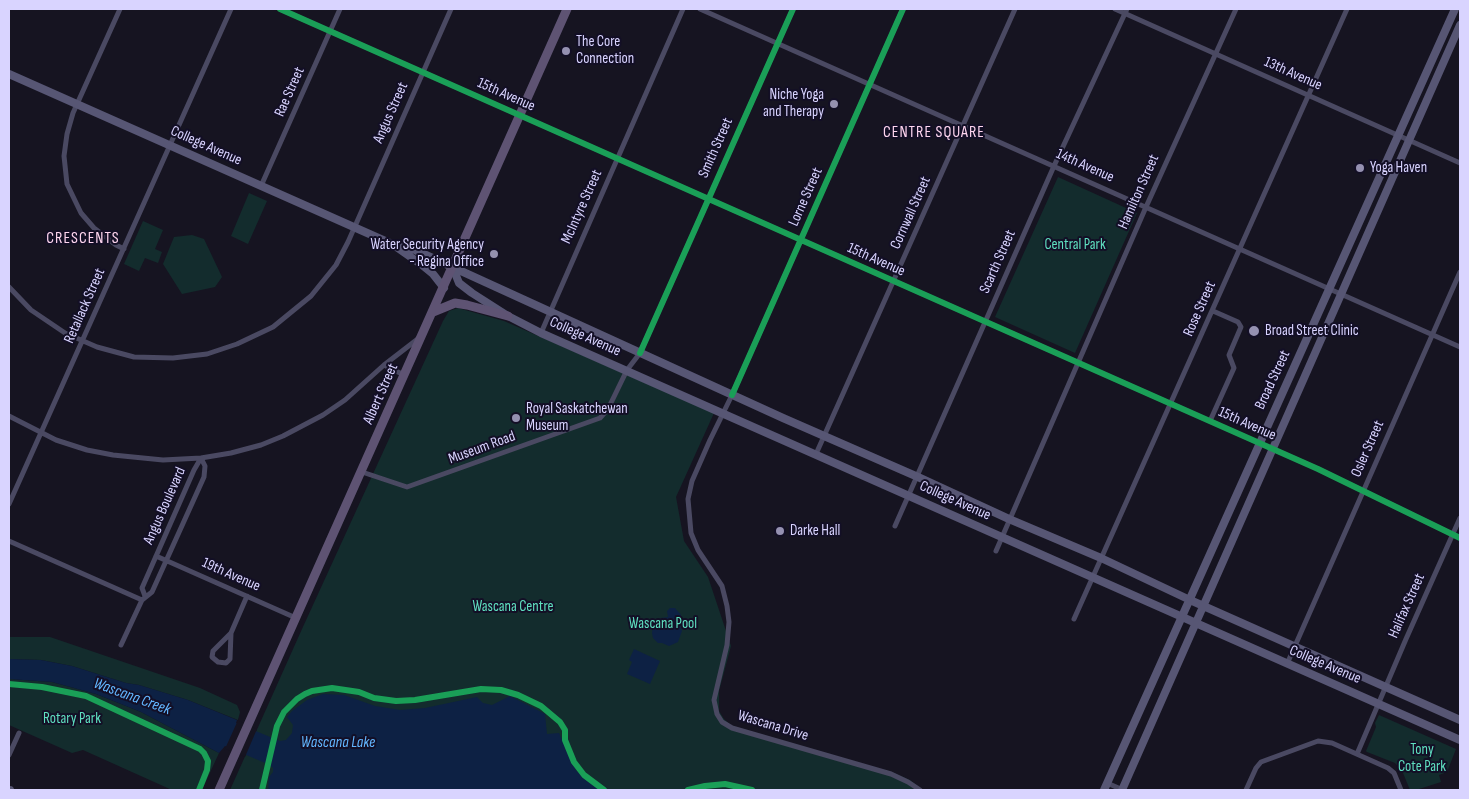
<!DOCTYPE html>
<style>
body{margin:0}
#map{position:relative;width:1469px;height:799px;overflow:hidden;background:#161421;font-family:"Sofia Sans Condensed",sans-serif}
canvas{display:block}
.frame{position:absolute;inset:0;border:10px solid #d9d4ff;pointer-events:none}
</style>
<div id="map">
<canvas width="1469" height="799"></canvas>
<div class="frame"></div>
</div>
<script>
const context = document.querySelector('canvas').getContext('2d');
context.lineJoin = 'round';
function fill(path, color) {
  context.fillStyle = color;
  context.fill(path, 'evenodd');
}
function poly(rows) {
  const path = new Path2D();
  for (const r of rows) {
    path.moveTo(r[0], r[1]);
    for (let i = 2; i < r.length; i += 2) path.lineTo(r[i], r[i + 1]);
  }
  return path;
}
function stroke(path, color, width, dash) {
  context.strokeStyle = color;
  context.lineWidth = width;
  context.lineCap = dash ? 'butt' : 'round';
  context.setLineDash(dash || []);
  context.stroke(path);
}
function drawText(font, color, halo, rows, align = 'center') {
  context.font = font + ' "Sofia Sans Condensed",sans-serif';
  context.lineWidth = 4;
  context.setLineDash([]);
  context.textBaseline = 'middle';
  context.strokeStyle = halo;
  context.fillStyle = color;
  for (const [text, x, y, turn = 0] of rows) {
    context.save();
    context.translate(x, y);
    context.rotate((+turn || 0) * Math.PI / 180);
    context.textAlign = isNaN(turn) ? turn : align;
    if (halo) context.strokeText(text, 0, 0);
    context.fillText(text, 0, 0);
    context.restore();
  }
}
fill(poly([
 [1058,177,1137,213,1075,353,995,317],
 [249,193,267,201,248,244,231,236],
 [143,221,163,230,155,249,162,252,158,263,145,258,139,271,124,264],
 [192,235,204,239,222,277,215,287,182,294,163,264,174,237],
 [458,308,504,321,714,413,676,497,684,541,708,577,731,646,719,691,719,711,724,719,733,727,892,772,910,780,923,790,230,790,302,629,443,321,449,311],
 [9,637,50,637,200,688,237,705,240,712,238,720,188,700,139,685,126,683,72,666,41,660,9,659],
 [9,679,52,682,96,694,141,712,219,753,202,790,172,790,83,750,72,753,9,725],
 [1379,715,1456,749,1447,772,1439,775,1441,782,1416,790,1410,790,1403,773,1395,763,1367,752,1366,751,1376,727,1375,723]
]), '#132c2d');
fill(poly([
 [670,608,675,608,681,615,678,622,682,631,678,642,669,646,662,643,658,643,653,638,652,633,653,626,656,621,661,618,668,617,667,611],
 [634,649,660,661,650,684,627,674,632,662,629,660],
 [9,659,41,660,72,666,126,683,139,685,188,700,237,720,236,723,280,741,286,740,292,733,293,725,287,717,292,711,307,700,323,694,344,695,375,706,400,710,425,708,477,697,483,703,492,705,510,696,545,714,547,734,559,733,576,770,583,777,601,790,268,790,269,777,273,772,273,768,270,765,225,746,219,753,141,712,96,694,52,682,9,679]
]), '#0d2144');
fill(poly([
 [239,718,239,721,257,729,245,757,226,749,224,751]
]), '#161421');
stroke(poly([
 [120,9,73,113,67,134,64,156,67,184,81,213,94,228,116,245,124,249],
 [280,9,1318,469,1460,538],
 [700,9,1460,347],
 [903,9,732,395,710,440,692,481,688,499,691,533,698,550,722,586,727,606,729,622,727,645,714,700,717,714,722,722,732,728,891,774,908,782,920,790],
 [1115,9,1460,163],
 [261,186,340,9],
 [9,287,31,310,65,333,97,347,134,357,173,358,207,354,237,344,273,327,311,296,336,265,348,242,451,9],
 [541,333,683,9],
 [384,365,404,375],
 [9,416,56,440,87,450,113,455,163,460,201,458,231,453,261,445,283,436,323,415,345,400,384,365,419,338],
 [1210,421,1234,368,1229,355,1241,327,1238,322,1213,311],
 [816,454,1015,9],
 [362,472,407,487,600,418,608,409,627,370,640,353,793,9],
 [9,504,231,9],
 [895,526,1054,166,1127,9],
 [9,541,142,600],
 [996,551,1146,207,1236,9],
 [156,556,296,618],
 [145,596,142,588,194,470,201,458],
 [1074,619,1347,9],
 [231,633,230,659,226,663,218,662,212,657,213,651,231,633,247,596],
 [121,645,142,600,152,592,204,477,205,466,201,458],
 [1287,664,1460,272],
 [1357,754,1406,639,1460,518],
 [9,755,19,733],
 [1107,783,1123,790],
 [1246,790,1256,768,1261,762,1318,741,1332,743,1388,768,1394,773,1401,790]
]), '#4a4962', 5);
stroke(poly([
 [9,74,392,244,415,250,783,418,918,477,1009,519,1101,558,1190,600,1460,720],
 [395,246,422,265,433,274,444,288],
 [453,268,459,283,472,293,508,316,541,333,1460,740],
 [9,790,10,790],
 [1104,790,1455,9],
 [1122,790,1460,25]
]), '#575674', 8);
stroke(poly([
 [433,312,455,303,467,305,508,316],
 [219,790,567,9]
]), '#5e5373', 9);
stroke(poly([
 [280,9,1318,469,1460,538],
 [640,353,793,9],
 [732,395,903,9],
 [9,684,42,687,86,696,200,749,204,753,208,761,207,770,199,790],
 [262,790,277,726,284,712,297,699,305,694,312,691,332,688,359,692,374,698,396,701,415,700,481,689,501,690,518,695,541,706,560,722,565,730,565,740,574,762,584,775,604,790],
 [688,790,705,786,725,784,752,790]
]), '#1a9f57', 6);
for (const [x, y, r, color] of [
 [566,51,5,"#9591b1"],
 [834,104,5,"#9591b1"],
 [1360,168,5,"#9591b1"],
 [494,254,5,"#9591b1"],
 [1254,331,6,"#9591b1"],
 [516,418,5,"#9591b1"],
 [780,531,5,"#9591b1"]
]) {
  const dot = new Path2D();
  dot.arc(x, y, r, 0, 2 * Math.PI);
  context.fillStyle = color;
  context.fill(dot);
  stroke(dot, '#130f26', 2);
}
drawText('15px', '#d9d4ff', '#130f26', [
 ["The Core",576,42],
 ["Connection",576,59],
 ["Niche Yoga",824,95,"right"],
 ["and Therapy",824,112,"right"],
 ["Yoga Haven",1370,168],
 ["Water Security Agency",484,245,"right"],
 ["- Regina Office",484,262,"right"],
 ["Broad Street Clinic",1265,331],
 ["Royal Saskatchewan",526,409],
 ["Museum",526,426],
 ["Darke Hall",790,531]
], 'left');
drawText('15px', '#d9d4ff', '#130f26', [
 ["13th Avenue",1293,74,24],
 ["Rae Street",290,92,-66],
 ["15th Avenue",506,95,24],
 ["Angus Street",391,113,-66],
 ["College Avenue",206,146,24],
 ["Smith Street",716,148,-66],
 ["14th Avenue",1085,166,24],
 ["Hamilton Street",1139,192,-66],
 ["Lorne Street",806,197,-66],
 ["McIntyre Street",582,207,-66],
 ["Cornwall Street",911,213,-66],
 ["15th Avenue",876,260,24],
 ["Scarth Street",998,262,-66],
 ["Retallack Street",85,306,-66],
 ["Rose Street",1200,309,-66],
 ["College Avenue",585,337,24],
 ["Broad Street",1273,380,-65],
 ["Albert Street",381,394,-66],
 ["15th Avenue",1247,424,24],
 ["Museum Road",482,448,-20],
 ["Osler Street",1368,449,-66],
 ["College Avenue",955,501,24],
 ["Angus Boulevard",165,506,-66],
 ["19th Avenue",231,575,24],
 ["Halifax Street",1407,606,-66],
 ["College Avenue",1325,665,23],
 ["Wascana Drive",773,726,17]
]);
drawText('15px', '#5fe0c0', '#130f26', [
 ["Central Park",1075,245],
 ["Wascana Centre",513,607],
 ["Wascana Pool",663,624],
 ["Rotary Park",72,719],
 ["Tony",1422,750],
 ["Cote Park",1422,767]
]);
context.letterSpacing = '1px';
drawText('16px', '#ffd6f0', '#130f26', [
 ["CENTRE SQUARE",934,133],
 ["CRESCENTS",83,239]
]);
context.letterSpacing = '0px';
drawText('italic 16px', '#62b6ff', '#130f26', [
 ["Wascana Creek",132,697,20],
 ["Wascana Lake",338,743]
]);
</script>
